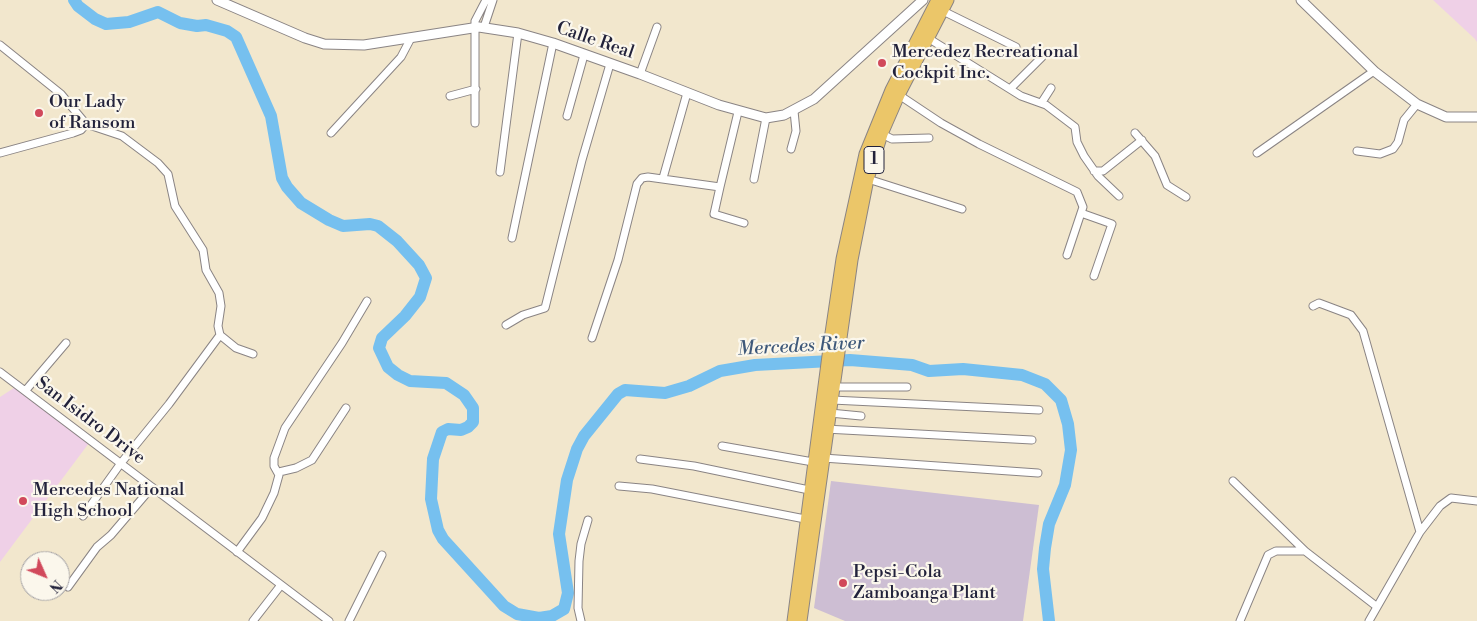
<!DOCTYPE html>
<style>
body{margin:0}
#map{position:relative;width:1477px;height:621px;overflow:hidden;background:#f2e7cd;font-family:"Libre Bodoni",serif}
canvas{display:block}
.north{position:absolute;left:20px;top:551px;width:50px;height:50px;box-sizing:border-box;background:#fbf7ec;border:1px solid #a4a2a5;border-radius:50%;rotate:134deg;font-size:14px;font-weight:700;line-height:20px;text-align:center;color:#22223b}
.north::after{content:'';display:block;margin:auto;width:18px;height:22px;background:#d1495b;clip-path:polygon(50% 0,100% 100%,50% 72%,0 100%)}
</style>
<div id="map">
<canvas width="1477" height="621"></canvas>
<div class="north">N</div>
</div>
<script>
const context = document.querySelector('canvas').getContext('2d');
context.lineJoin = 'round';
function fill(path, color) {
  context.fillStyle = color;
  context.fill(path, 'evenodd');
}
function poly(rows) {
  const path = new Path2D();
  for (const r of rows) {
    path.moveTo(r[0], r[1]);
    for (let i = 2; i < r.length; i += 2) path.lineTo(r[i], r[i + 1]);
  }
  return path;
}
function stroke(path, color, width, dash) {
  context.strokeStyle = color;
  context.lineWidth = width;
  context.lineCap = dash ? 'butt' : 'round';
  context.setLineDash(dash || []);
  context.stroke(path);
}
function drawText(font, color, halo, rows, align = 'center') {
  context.font = font + ' "Libre Bodoni",serif';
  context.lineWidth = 4.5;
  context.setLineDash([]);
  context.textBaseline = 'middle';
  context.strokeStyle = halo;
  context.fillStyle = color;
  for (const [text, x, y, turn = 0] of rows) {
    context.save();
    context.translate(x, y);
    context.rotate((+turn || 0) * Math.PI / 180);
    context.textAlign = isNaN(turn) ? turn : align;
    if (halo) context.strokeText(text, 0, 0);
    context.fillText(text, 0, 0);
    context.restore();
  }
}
fill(poly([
 [1433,0,1477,0,1477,42,1475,39],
 [17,386,89,443,0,562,0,397]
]), '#efd0e7');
fill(poly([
 [831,481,1039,505,1023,621,845,621,814,608]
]), '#cdbed3');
stroke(poly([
 [74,0,78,6,95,19,106,24,129,22,158,12,180,23,197,26,206,25,227,31,236,37,271,116,282,178,287,187,301,203,329,220,343,226,370,224,378,226,397,241,419,265,426,278,420,297,405,316,382,338,379,348,388,367,398,375,410,381,446,383,464,395,473,408,473,422,468,427,461,430,448,429,442,432,433,459,431,499,438,530,443,539,504,606,517,614,539,618,552,616,564,609,568,593,559,534,567,480,577,449,584,436,618,394,625,390,665,393,689,386,720,371,755,365,850,360,912,365,929,371,963,369,1022,375,1045,384,1061,400,1068,424,1071,450,1065,485,1049,524,1045,548,1043,569,1049,621]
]), '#76c0ef', 12);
const minor = poly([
 [943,11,1016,47],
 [484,27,493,0],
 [928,38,1021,96,1046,105,1075,127,1077,142,1084,156,1098,176,1119,196],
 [0,45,61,94,86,124,81,130,73,133,0,153],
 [640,74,657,27],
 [1010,89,1042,57],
 [899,95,941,123,979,144,1077,192,1083,207,1067,255],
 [450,96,476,89],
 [1042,102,1051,88],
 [567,116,584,55],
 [475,123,475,21,486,0],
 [86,124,122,136,158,163,168,174,175,206,203,250,206,270,219,293,221,306,218,326,220,335,236,348,253,354],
 [331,133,401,57,411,38],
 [1135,133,1155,156,1167,185,1186,197],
 [882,134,892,139,929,138],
 [791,149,796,131,794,111],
 [1357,151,1380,154,1393,149,1398,142,1404,120,1417,104],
 [1257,153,1374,71],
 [1094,171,1103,171,1142,140],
 [500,172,518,33],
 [663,178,687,93],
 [754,179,766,118],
 [868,179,962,209],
 [720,187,714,214,744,223],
 [1081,213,1112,224,1094,276],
 [512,238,553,43],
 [1313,306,1319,303,1351,315,1363,331,1420,532],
 [506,325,523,315,545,308,582,160,610,64],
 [592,338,618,260,637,184,642,178,648,177,720,187,738,112],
 [0,372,329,621],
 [833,387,907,387],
 [26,390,66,343],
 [832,400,1039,410],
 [830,413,861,416],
 [825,429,1032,440],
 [722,446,813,462],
 [823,458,1038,473],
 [640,459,694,466,809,490],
 [279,472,296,468,312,460,346,408],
 [1233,481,1305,551,1376,606],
 [619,486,652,489,805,519],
 [83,516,121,463,169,404,220,335],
 [237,552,262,518,274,493,279,475,274,466,274,458,285,428,342,343,367,301],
 [68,587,97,547,111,535,152,487],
 [253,621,281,585],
 [349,621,382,555],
 [581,621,578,608,579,561,581,544,588,520],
 [1240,621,1268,555,1276,551,1305,551],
 [1369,621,1420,532,1440,506,1451,498,1477,501]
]);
const tertiary = poly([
 [217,0,305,38,324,44,364,45,479,27,518,33,553,43,640,74,719,105,766,118,784,115,814,99,923,0],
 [1301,0,1374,71,1417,104,1446,117,1477,117]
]);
const trunk = poly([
 [793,621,831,333,842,259,865,154,891,90,937,0],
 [801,621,852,260,868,179,882,134,899,95,948,0]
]);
stroke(minor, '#8a8484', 9);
stroke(tertiary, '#8a8484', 11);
stroke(trunk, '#8a8484', 13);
stroke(minor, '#fff', 7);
stroke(tertiary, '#fff', 9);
stroke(trunk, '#ebc669', 11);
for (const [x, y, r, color] of [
 [882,63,5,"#d1495b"],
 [39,113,5,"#d1495b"],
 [23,501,5,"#d1495b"],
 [843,583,5,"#d1495b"]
]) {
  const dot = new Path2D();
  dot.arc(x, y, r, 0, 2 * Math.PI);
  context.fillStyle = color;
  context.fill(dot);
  stroke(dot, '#fbf7ec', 2);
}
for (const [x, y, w] of [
 [874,160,20]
]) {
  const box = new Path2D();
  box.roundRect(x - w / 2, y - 13.5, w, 27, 4);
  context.fillStyle = '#fbf7ec';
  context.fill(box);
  stroke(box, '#22223b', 1);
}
drawText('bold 16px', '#22223b', null, [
 ["1",874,160]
]);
drawText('18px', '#22223b', '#fbf7ec', [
 ["Calle Real",595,41,19],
 ["San Isidro Drive",90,421,37]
]);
drawText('18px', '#22223b', '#fbf7ec', [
 ["Mercedez Recreational",892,53],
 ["Cockpit Inc.",892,74],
 ["Our Lady",49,103],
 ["of Ransom",49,124],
 ["Mercedes National",33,491],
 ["High School",33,512],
 ["Pepsi-Cola",853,573],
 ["Zamboanga Plant",853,594]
], 'left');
drawText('italic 19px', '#3f597a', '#fbf7ec', [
 ["Mercedes River",801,347,-3]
]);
</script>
